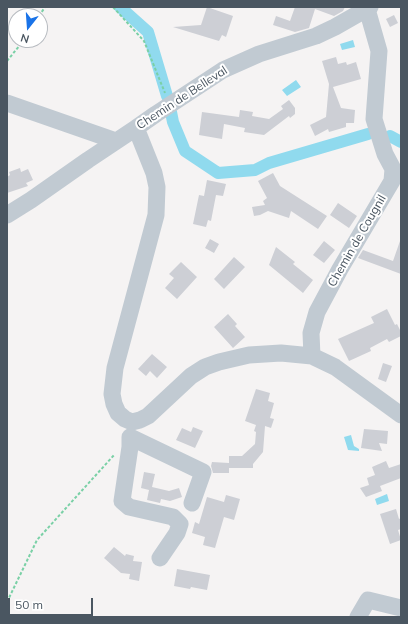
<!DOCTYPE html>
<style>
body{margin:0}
#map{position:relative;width:408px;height:624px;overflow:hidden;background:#f5f3f3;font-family:Mulish,sans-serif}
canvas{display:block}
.frame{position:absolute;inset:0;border:8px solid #4a5661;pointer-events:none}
.north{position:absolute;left:8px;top:8px;width:40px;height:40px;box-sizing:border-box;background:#fff;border:1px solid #b7bbc0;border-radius:50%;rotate:197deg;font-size:11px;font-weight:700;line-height:16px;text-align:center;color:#4a5661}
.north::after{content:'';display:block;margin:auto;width:14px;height:18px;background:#1a73e8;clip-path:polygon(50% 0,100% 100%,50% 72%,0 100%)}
.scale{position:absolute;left:8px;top:598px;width:85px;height:18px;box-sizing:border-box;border:2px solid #4a5661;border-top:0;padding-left:5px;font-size:12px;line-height:14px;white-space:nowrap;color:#4a5661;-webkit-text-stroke:3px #fff;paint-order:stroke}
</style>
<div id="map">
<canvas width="408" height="624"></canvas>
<div class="frame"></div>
<div class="north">N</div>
<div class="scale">50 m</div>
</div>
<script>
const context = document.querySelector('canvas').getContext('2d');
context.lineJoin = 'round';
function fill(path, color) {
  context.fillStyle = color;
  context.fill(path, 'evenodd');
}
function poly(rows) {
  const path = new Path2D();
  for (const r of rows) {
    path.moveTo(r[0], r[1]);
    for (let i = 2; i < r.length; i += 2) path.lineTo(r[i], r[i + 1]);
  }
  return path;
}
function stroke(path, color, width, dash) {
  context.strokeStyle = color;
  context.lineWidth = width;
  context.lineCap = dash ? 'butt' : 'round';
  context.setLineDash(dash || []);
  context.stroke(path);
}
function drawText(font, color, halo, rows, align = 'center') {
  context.font = font + ' Mulish,sans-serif';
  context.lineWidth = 4;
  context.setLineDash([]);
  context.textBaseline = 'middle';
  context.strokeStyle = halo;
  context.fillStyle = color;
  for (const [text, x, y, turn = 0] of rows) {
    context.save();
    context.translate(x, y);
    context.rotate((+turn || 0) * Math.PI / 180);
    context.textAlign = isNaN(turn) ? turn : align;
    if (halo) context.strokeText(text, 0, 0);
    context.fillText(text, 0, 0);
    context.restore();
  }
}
fill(poly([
 [353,40,355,47,342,50,340,44],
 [296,80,301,87,287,96,282,90],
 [351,435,354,446,359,449,359,451,348,450,344,437],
 [387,494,389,501,377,505,375,499]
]), '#90daee');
stroke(poly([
 [120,7,148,32,167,96],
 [171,112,173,122,185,151,218,173,255,170,269,163,368,134],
 [390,136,401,142]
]), '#90daee', 12);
fill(poly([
 [207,7,233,16,226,37,222,35,219,41,173,27,201,25],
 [295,7,345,7,343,11,334,16,315,9,309,28,295,32,273,25,276,16,290,21],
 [394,15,398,23,390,27,386,19],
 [336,57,338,64,346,62,347,65,356,62,361,79,333,87,341,108,355,110,354,123,346,123,346,127,329,132,328,129,315,136,310,125,326,117,329,84,322,61],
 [289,100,295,108,295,114,290,118,289,116,264,135,244,132,245,128,224,124,222,139,199,135,202,112,239,117,240,110,253,112,252,116,269,119,283,109,281,106],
 [20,168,21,172,28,169,33,180,26,183,28,186,7,193,7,177,10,175,9,172],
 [273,173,280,186,327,216,318,229,291,211,289,218,268,211,260,215,254,216,252,207,265,205,263,201,267,198,258,181],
 [207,180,226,184,223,196,216,195,211,221,208,220,206,227,193,224,199,195,204,196],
 [338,203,357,216,349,228,330,215],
 [210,239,219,244,214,253,205,248],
 [324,241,335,250,324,263,313,255],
 [400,241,401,274,358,258,363,250,393,261],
 [276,247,295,262,293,264,313,280,303,293,269,265],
 [234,257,245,267,224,289,214,279],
 [181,262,197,277,177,299,165,288,174,278,169,274],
 [387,309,395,325,397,324,401,332,401,336,389,342,387,339,370,348,371,351,349,361,338,339,374,323,371,317],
 [228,314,237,324,235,326,245,337,233,348,214,327],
 [152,354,167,367,157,378,150,371,146,376,138,369],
 [383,363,392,366,386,382,378,379],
 [256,389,270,393,268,401,274,403,270,418,274,419,271,428,265,426,263,452,253,464,253,468,229,468,229,456,242,456,255,444,256,432,254,431,256,425,245,421],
 [193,427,203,431,195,448,176,440,182,428,191,432],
 [364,429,388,431,387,444,379,443,382,451,361,448],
 [386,461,389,468,401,464,401,478,380,486,382,491,366,497,360,488,369,485,367,478,375,475,372,467],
 [212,462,229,463,229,473,213,473,211,466],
 [144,472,155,474,152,487,169,491,179,488,182,497,170,501,161,499,160,503,147,500,149,490,141,488],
 [226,495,240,499,234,520,224,517,215,548,203,545,205,537,192,533,195,522,199,524,207,497,224,502],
 [396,509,399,519,401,518,401,529,398,530,401,540,390,544,380,514],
 [114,547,125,556,126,554,134,556,133,561,142,562,139,581,129,579,130,574,121,573,104,558],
 [177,569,210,575,207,590,191,587,190,589,174,586]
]), '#cdcfd5');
stroke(poly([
 [113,7,144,41,165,93],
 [39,16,45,7],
 [7,61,24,40],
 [7,602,37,540,115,454]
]), '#7ad0a6', 2, [3, 2]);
stroke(poly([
 [7,103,116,141],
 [136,128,154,173,157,187,156,215,115,368,112,394,114,404,118,413,125,419,132,422,140,420,148,416,191,376,205,367,219,362,249,355,281,353,312,356,335,367,401,415],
 [7,215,31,200,88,160,136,128,156,114,223,70,259,54,316,36,335,27,370,7],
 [312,356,311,333,317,312,340,269,392,181,393,169,385,154,374,119,379,51,367,9],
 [160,558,177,533,180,524,173,517,129,507,122,501,130,447,130,437,203,472,192,503],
 [358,617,368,600,401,608]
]), '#c1cad2', 17);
drawText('12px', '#4a5661', '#fff', [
 ["Chemin de Belleval",182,98,-33],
 ["Chemin de Cougnil",357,241,-60]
]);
</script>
